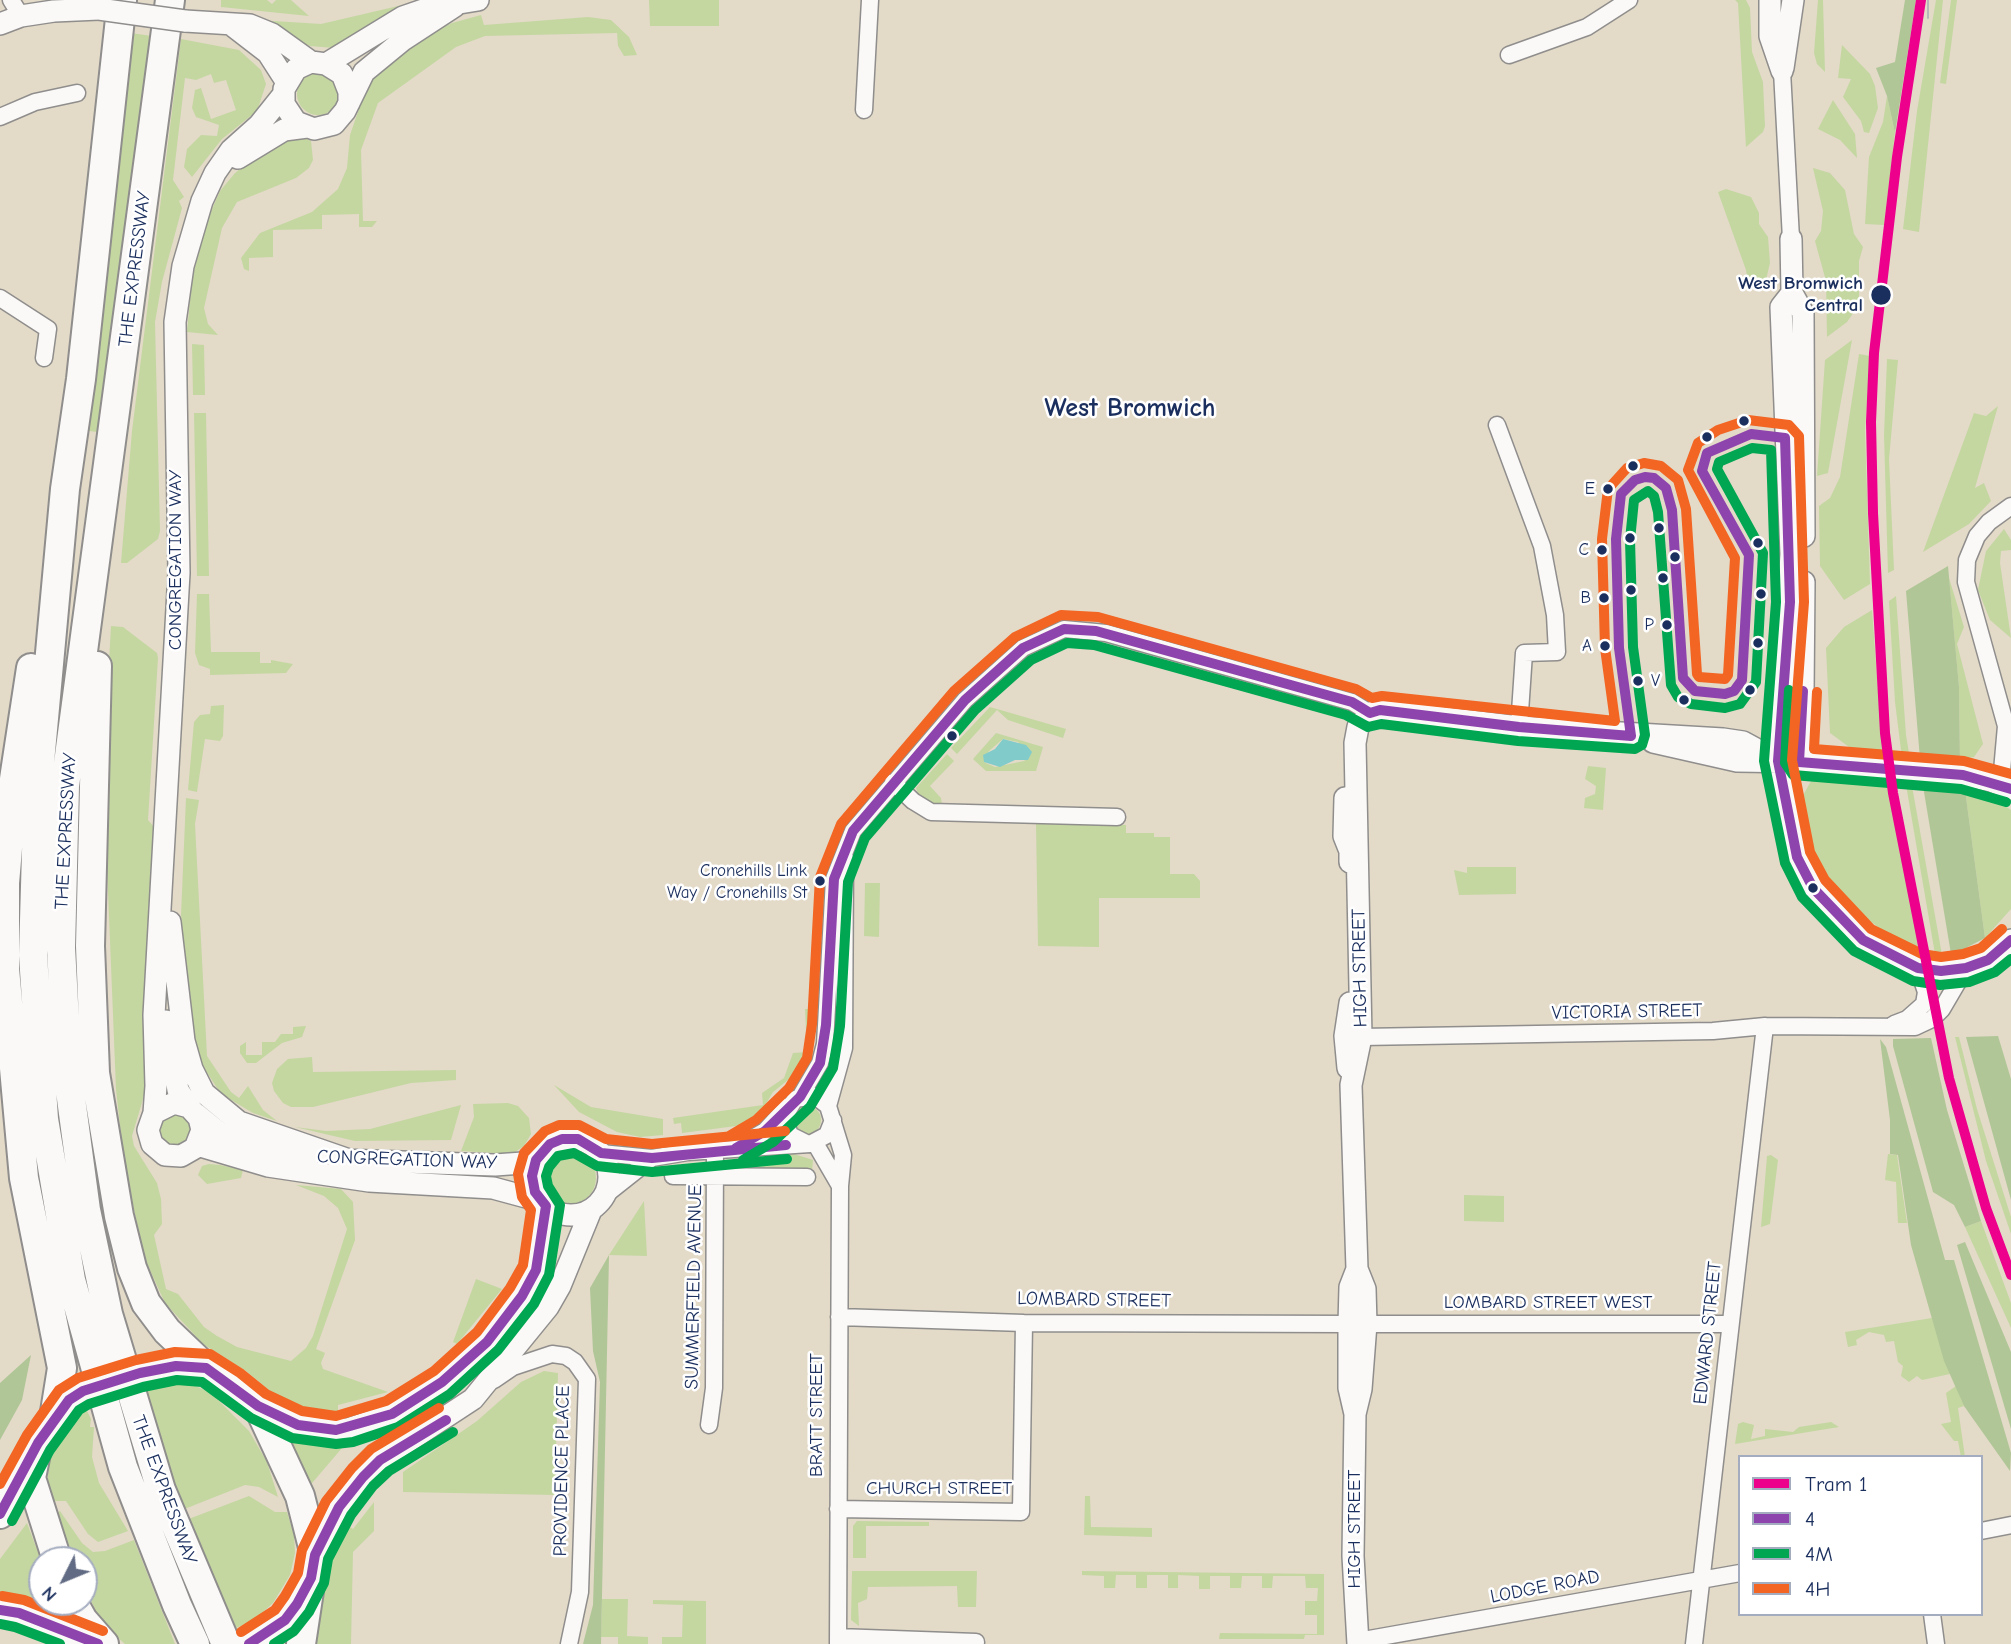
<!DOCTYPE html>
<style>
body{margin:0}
#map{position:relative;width:2011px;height:1644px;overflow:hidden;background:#e3dac8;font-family:"Comic Neue",sans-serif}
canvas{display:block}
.legend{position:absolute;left:1738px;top:1455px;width:245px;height:161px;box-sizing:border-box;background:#fff;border:2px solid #a4acbf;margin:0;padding:9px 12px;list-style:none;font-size:21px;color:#1b2f5e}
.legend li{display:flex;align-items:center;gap:14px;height:35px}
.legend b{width:35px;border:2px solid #a4acbf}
.north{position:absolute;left:28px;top:1546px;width:70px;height:70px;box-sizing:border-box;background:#fff;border:2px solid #a4acbf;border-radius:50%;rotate:227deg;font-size:19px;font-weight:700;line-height:28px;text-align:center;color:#1b2f5e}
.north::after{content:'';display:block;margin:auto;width:24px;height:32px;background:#616b83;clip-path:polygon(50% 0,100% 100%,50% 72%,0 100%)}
</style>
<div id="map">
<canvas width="2011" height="1644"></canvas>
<ul class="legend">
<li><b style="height:9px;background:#ec008c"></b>Tram 1</li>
<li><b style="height:9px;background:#8e44ad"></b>4</li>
<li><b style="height:9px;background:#00a651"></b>4M</li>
<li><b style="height:9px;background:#f26522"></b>4H</li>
</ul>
<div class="north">N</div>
</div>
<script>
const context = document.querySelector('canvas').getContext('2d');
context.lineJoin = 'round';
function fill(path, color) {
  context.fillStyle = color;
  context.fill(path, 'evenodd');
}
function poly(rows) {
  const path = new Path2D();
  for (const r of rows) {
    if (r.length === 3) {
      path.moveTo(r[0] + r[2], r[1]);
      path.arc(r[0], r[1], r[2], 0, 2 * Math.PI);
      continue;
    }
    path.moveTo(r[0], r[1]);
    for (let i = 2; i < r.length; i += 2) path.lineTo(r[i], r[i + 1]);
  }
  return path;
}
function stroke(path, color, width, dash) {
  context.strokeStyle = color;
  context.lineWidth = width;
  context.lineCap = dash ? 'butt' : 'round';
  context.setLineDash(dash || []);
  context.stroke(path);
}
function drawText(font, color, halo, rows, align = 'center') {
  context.font = font + ' "Comic Neue",sans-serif';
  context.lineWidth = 5;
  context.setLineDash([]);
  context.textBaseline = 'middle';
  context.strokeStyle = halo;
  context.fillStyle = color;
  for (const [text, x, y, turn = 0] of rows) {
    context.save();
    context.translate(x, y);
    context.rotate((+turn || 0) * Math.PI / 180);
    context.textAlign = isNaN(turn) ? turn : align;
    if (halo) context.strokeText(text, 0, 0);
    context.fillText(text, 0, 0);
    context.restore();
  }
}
fill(poly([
 [221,0,267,0,272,4,276,0,291,0,309,16,221,7],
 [424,0,334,48,310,46,258,20,321,24],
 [649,0,719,0,719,26,650,26],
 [1735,0,1746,0,1750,8,1752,52,1763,82,1765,126,1763,132,1746,147,1738,3],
 [1818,0,1823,0,1825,72,1817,64,1814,53],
 [1936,0,1943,0,1919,232,1903,229,1917,111],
 [1951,0,1957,0,1946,84,1940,83],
 [481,15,484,25,588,17,611,20,629,37,637,55,624,56,618,46,617,33,485,36,456,47,378,103,361,150,363,221,377,221,372,227,359,227,359,214,322,215,322,229,273,230,273,257,249,258,249,271,244,269,241,258,260,233,312,212,338,189,347,168,350,135,370,77,423,36,452,23],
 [124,32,152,36,104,433,82,430],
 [181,39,239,50,261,70,266,84,257,111,222,139,192,177,184,167,187,149,201,135,217,136,219,125,196,117,192,108,195,90,201,88,211,119,236,110,226,80,214,83,211,74,196,80,185,78,173,180,184,197,179,201,182,208,162,282,155,322,160,531,158,539,127,563,121,563,132,431],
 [1842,45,1870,74,1875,86,1878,108,1869,133,1864,132,1861,121,1843,97,1851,79,1838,78],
 [318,94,21],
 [1887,96,1895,133,1884,225,1865,224,1869,157,1883,122],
 [1833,100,1855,134,1857,158,1840,140,1818,129],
 [298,134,311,141,313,160,309,168,296,178,237,202,222,228,204,308,208,324,218,335,187,332,192,278,208,218,220,191,235,173,250,161],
 [1813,168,1830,173,1845,190,1854,234,1863,247,1859,261,1859,297,1854,312,1847,322,1827,337,1826,281,1815,241,1821,231,1823,211],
 [1726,189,1751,197,1759,213,1759,224,1768,237,1770,263,1766,280,1758,287,1749,289,1746,270,1718,192],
 [1852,340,1828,473,1817,476,1825,360],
 [192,344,204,345,205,395,193,395],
 [1859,354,1870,356,1865,430,1870,584,1844,600,1820,566,1819,506,1830,498,1840,477],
 [1887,359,1898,360,1889,459,1894,570,1888,573,1884,435],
 [1998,406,1975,488,1984,483,1991,501,1969,524,1923,552,1974,413,1986,416],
 [194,413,206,413,209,576,197,576],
 [2004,529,2011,540,2011,550,2001,551,2000,563,2011,638,1990,620,1978,590,1986,551],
 [1949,578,1964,627,1957,644,1983,744,1974,757,1960,759,1959,687],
 [197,594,209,594,211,652,260,652,260,663,271,663,271,660,293,664,286,673,210,675,210,669,199,665,195,653],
 [1896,596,1906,735,1910,759,1902,758,1895,702,1889,601],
 [1872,610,1883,757,1860,755,1830,733,1826,648,1844,627],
 [111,626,123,627,157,653,158,658,148,820,154,827,149,922,149,1079,132,1136,134,1146,157,1183,161,1199,162,1224,154,1235,166,1289,178,1294,204,1327,217,1336,237,1347,291,1361,306,1348,313,1336,347,1229,338,1208,324,1196,296,1185,341,1189,353,1202,355,1240,316,1349,325,1353,321,1363,323,1369,388,1392,338,1405,338,1414,306,1411,281,1400,246,1371,203,1344,165,1303,144,1257,124,1163,116,1089,103,768],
 [224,705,223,736,220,741,205,739,197,792,188,790,194,722,200,715,210,714,211,706],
 [990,707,1066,729,1063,738,1008,720,997,710,957,754,951,748],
 [996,733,1043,747,1036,771,986,771,973,759],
 [1003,739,1018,742,1030,756,1024,761,995,767,988,764,984,762,989,751],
 [947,754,954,761,930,786,941,798,942,805,930,804,919,797,916,788],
 [1588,766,1606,768,1603,810,1584,808,1585,798,1595,794,1596,786,1585,779],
 [1837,775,1842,781,1888,784,1921,952,1890,937,1847,902,1821,874,1817,876,1806,853,1799,816,1800,801,1811,781,1823,776],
 [1906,785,1912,786,1942,955,1935,954],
 [1965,790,1987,794,2011,810,2011,909,1985,938],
 [186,798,199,800,195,824,207,1056,231,1092,239,1098,248,1086,263,1110,277,1121,253,1113,221,1094,202,1065,196,1042,189,1012,181,915],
 [1036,824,1126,825,1126,833,1154,833,1154,837,1170,837,1170,874,1194,874,1200,881,1200,898,1099,898,1099,947,1038,946],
 [1467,867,1516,867,1516,894,1459,895,1454,870,1467,873],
 [865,883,880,883,879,937,864,936],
 [805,1009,813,1009,812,1048,808,1057,793,1076,773,1092,758,1117,744,1125,682,1133,681,1123,674,1124,673,1118,763,1105,762,1093,784,1078,793,1053,807,1052],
 [306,1026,302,1037,282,1043,256,1063,247,1063,240,1053,240,1046,246,1042,246,1055,262,1055,262,1042,275,1042,281,1034,293,1034,293,1027],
 [1955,1037,1959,1037,1977,1109,2011,1217,2011,1234,1986,1161],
 [312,1057,313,1072,456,1070,456,1080,411,1083,313,1107,291,1107,283,1103,274,1091,272,1083,277,1069,288,1059],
 [554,1085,591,1107,663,1119,663,1135,640,1137,617,1132,579,1112],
 [508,1103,518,1106,529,1118,531,1134,524,1146,512,1154,461,1151,474,1117,473,1104],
 [461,1105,451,1140,355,1141,295,1127,326,1131,370,1129],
 [807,1120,14],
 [175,1131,16],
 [570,1178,26],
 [781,1153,794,1154,813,1160,812,1171,728,1170,724,1167,725,1160],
 [1888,1154,1897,1155,1907,1223,1898,1223,1896,1182,1885,1180],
 [1771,1155,1778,1160,1770,1224,1761,1227,1767,1156],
 [209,1164,220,1165,243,1170,241,1178,207,1184,198,1175,202,1166],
 [1464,1195,1504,1196,1504,1222,1464,1221],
 [644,1201,647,1256,609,1255],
 [1981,1221,2011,1303,2011,1328,1965,1227],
 [476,1279,502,1289,457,1344,453,1342],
 [1932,1318,1950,1374,1922,1380,1917,1376,1909,1382,1901,1376,1903,1366,1898,1362,1894,1341,1886,1342,1884,1335,1869,1332,1856,1340,1857,1345,1848,1347,1845,1332],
 [544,1371,558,1373,555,1495,403,1492,403,1472,477,1421,521,1382],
 [175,1383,189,1383,211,1393,249,1431,267,1462,278,1497,259,1487,245,1485,182,1510,149,1412,152,1411,145,1391],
 [1956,1386,1964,1406,1958,1408,1965,1457,1961,1457,1958,1441,1954,1441,1941,1424,1951,1422,1946,1393],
 [86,1409,91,1419,90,1427,94,1427,92,1457,99,1483,128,1531,98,1542,88,1534,66,1501,50,1501,47,1487,50,1452,65,1428],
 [1743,1422,1754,1425,1751,1439,1765,1436,1765,1429,1793,1432,1799,1427,1831,1422,1839,1427,1735,1444,1738,1424],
 [284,1430,318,1441,341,1441,342,1448,307,1489],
 [249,1496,275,1512,287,1512,294,1535,295,1553,290,1575,273,1603,253,1621,236,1628,227,1608,223,1609,186,1520],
 [1085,1496,1090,1496,1091,1527,1152,1528,1152,1537,1084,1535],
 [374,1502,374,1531,353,1552,351,1644,310,1644,334,1549,346,1524,353,1529],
 [60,1511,82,1543,93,1552,105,1551,134,1540,175,1644,125,1644,108,1629,97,1614,84,1584,84,1560,75,1560,56,1513],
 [857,1521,929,1522,929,1526,866,1526,866,1558,853,1558,853,1526],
 [27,1523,42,1563,42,1602,58,1602,68,1624,0,1600,0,1559],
 [852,1571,977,1571,976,1607,958,1607,957,1586,868,1587,867,1599,858,1603,859,1626,851,1620],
 [1082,1571,1324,1574,1324,1635,1305,1635,1304,1639,1219,1639,1220,1633,1317,1634,1317,1615,1305,1615,1305,1601,1317,1601,1318,1588,1306,1588,1305,1576,1273,1576,1272,1588,1262,1588,1262,1576,1242,1576,1241,1588,1230,1588,1230,1576,1210,1576,1210,1589,1199,1589,1199,1576,1178,1575,1178,1588,1168,1588,1168,1575,1147,1575,1147,1588,1136,1588,1136,1575,1116,1575,1115,1588,1104,1588,1104,1576,1082,1575],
 [602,1599,628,1599,627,1636,648,1637,648,1644,618,1644,618,1637,601,1637],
 [653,1600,706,1601,706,1644,662,1644,662,1637,682,1637,683,1605,653,1604]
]), '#c4d7a1');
fill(poly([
 [1905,0,1916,0,1895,133,1887,96,1876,68,1895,62],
 [1948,566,1959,687,1960,762,1920,759,1906,591],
 [1923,786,1965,790,1985,938,1956,953,1951,954],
 [1998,1036,2011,1079,2011,1200,1966,1037],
 [1931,1038,1947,1110,1981,1221,1965,1227,1954,1205,1933,1192,1893,1046,1893,1039],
 [1880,1039,1886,1047,1945,1260,1954,1260,2011,1453,2010,1471,1964,1406,1944,1361,1911,1245,1898,1155,1890,1154,1890,1120],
 [1965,1242,2011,1352,2011,1429,1957,1245],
 [609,1255,601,1644,583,1644,593,1605,600,1382,593,1351,590,1288],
 [31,1355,22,1400,0,1440,0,1383]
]), '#b0c697');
fill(poly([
 [1003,739,1026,745,1032,752,1028,760,1015,760,1000,767,984,762,983,755,995,749]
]), '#81cbca');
const street = poly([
 [11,0,21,16],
 [1509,55,1587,27,1629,0],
 [1782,71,1791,239],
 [864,110,870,0],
 [0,117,35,102,77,93],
 [0,298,48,329,44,358],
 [1497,425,1542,546,1555,615,1557,652,1524,653,1519,727],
 [893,782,913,801,931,812,1117,817],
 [2004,785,2002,771,2006,726,1966,582,1967,560,1977,536,1989,522,2011,506],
 [1894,1024,1907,1019,1924,1004,1926,992,1918,968],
 [1361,1037,1713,1031,1765,1026,1915,1027,1932,1019,1942,1009,1966,968],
 [800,1097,820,1063,825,1044,834,879,853,831,965,700,1023,648,1064,629,1106,633,1352,702,1370,713],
 [828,1106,844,1048,845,858],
 [806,1143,790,1135,784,1117,795,1099,815,1096,828,1106,843,1155,840,1186,838,1644],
 [815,1143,840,1186],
 [741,1145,765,1131,788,1106],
 [601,1153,652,1158,688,1152,810,1144,827,1135,833,1120],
 [673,1176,807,1177],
 [604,1196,652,1158],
 [839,1317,1024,1323,1349,1324],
 [1366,1324,1730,1324],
 [494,1380,513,1367,552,1354,566,1356,575,1362,587,1379,580,1592,569,1644],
 [709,1425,714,1388,715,1150],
 [838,1509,1021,1512,1024,1323],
 [1981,1531,2011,1525],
 [1932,1614,1936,1644],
 [838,1637,976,1642],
 [1358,1641,1740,1573],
 [1694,1644,1765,1026]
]);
const secondary = poly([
 [1770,0,1770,36,1782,71],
 [185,21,250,25,272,34,311,62],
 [0,24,21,16,54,11,99,9],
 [233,26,268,53,286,81],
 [326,64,403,17,429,8,478,0],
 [1783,68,1793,0],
 [349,103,349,92,342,74,326,64,311,62,296,69,284,89,284,104,296,122,314,129,334,124,345,111,364,72,403,40,455,6],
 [238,158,284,130,307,127],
 [1791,239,1792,293,1803,313,1804,536],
 [1792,293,1781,307,1791,554,1778,761,1797,857,1813,888,1863,940,1918,968,1941,971,1966,968,1988,960,2011,940],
 [1653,742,1737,761,1799,762,1963,775,1991,781,2011,789],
 [1799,762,1803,694,1804,582],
 [1345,798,1344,836,1350,851,1350,862],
 [170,922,184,1041,192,1069,204,1093,239,1122,352,1161],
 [166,1021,178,1090,189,1107],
 [1348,1068,1345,1036,1350,1003],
 [154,1113,174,1103,189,1107,199,1118,202,1130,195,1148,181,1156,165,1155,152,1144,148,1130,154,1113,156,1086,154,1015,179,573,175,322,183,266,202,201,215,173,231,150,259,125,283,95],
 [196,1114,223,1136,309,1156],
 [571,1177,38],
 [197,1145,268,1166,369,1181,493,1188,541,1201],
 [341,1160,495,1165,523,1163,542,1152],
 [1357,1269,1350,1287,1349,1324,1349,1388,1355,1414,1353,1556,1358,1644],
 [258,1406,298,1425,322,1429,348,1429,392,1414,442,1382,487,1342,522,1296,536,1270,546,1206],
 [1355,1414,1361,1389,1366,1324,1365,1289,1357,1269,1351,1085,1361,1037,1355,743,1358,727,1370,713,1380,710,1519,727,1723,739,1743,742,1778,761],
 [315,1555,339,1507,363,1477,380,1460,473,1399,548,1307,560,1286,591,1210]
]);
const highway = poly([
 [122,0,81,379,65,489,38,784,33,955,44,1119,71,1280,123,1467,177,1605,195,1644],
 [170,0,65,786,61,948,68,1076,86,1210,108,1314,161,1490,226,1644],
 [97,666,90,946,95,1073,119,1216,132,1268,146,1303,167,1331,206,1368],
 [31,668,14,779,5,883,5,969,24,1178,62,1368,54,1418],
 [140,1373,176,1366,206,1368,232,1384,258,1406,300,1496,315,1555,311,1578,285,1620,249,1644],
 [0,1514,30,1458],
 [57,1560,31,1478,38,1443,65,1405],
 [73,1602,83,1620,104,1644],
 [0,1610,19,1613,98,1644],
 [301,1644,309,1591]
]);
stroke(street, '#8f8e8d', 19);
stroke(secondary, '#8f8e8d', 24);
stroke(highway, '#8f8e8d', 32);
stroke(street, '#fbf9f7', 16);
stroke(secondary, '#fbf9f7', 21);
stroke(highway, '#fbf9f7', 28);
stroke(poly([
 [1928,18,1928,0]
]), '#b5b6b9', 2);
const secondaryBridge = poly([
 [99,9,185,21]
]);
const highwayBridge = poly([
 [83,1391,140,1373]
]);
stroke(secondaryBridge, '#8f8e8d', 24, []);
stroke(highwayBridge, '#8f8e8d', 32, []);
stroke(secondaryBridge, '#fbf9f7', 21);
stroke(highwayBridge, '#fbf9f7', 28);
stroke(poly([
 [1803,691,1799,762,1963,775,2011,789],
 [736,1148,765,1131,800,1097,820,1063,826,1025,834,879,853,831,965,700,1023,648,1064,629,1096,631,1352,702,1370,713,1380,710,1519,727,1631,736,1619,648,1616,539,1621,494,1635,480,1645,477,1654,478,1666,488,1672,510,1683,678,1695,691,1725,694,1734,691,1742,680,1749,555,1702,471,1707,453,1751,434,1785,438,1790,602,1778,761,1797,857,1813,888,1863,940,1918,968,1941,971,1966,968,1988,960,2011,940],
 [0,1514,38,1443,69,1400,83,1391,140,1373,176,1366,206,1368,258,1406,298,1425,336,1430,392,1414,442,1382,487,1342,522,1296,536,1270,546,1206,535,1192,532,1176,536,1160,550,1144,562,1139,578,1139,601,1153,652,1158,786,1145],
 [0,1610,19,1613,98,1644],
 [249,1644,285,1620,297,1604,311,1578,315,1555,339,1507,363,1477,380,1460,446,1420]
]), '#8e44ad', 10);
stroke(poly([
 [1789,690,1785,763,1793,775,1961,789,2006,802],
 [743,1160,773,1142,810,1107,833,1068,840,1026,848,882,865,838,975,710,1031,660,1067,643,1094,645,1346,715,1368,727,1381,724,1518,741,1635,749,1642,745,1645,735,1633,647,1630,540,1634,500,1648,491,1654,496,1658,512,1671,685,1678,697,1691,704,1725,708,1740,704,1756,682,1763,553,1717,469,1719,462,1752,448,1771,450,1776,602,1764,761,1785,863,1802,897,1854,951,1913,981,1940,985,1969,982,1995,972,2011,959],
 [12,1521,50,1450,79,1410,89,1404,143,1387,177,1380,202,1382,251,1418,292,1438,336,1444,353,1442,398,1427,450,1394,498,1350,534,1304,549,1275,560,1205,548,1186,546,1176,549,1167,558,1156,574,1153,597,1166,652,1172,787,1159],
 [0,1624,15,1627,60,1644],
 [274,1644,294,1631,309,1612,324,1583,328,1559,351,1515,373,1486,389,1471,453,1432]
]), '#00a651', 10);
stroke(poly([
 [1817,692,1814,749,1964,761,2011,774],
 [729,1136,756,1120,789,1088,807,1058,812,1024,820,877,841,824,954,691,1015,637,1061,615,1098,617,1356,689,1372,698,1382,696,1615,721,1605,648,1602,539,1608,489,1627,468,1644,463,1661,466,1678,480,1686,509,1697,674,1699,677,1725,679,1728,675,1735,558,1688,470,1698,443,1718,430,1748,420,1789,425,1799,436,1804,602,1792,760,1810,852,1825,880,1871,929,1922,954,1941,957,1963,954,1981,948,2002,929],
 [0,1484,27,1435,59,1390,78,1378,136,1360,175,1352,210,1354,240,1373,266,1394,302,1411,336,1416,386,1401,434,1371,477,1332,510,1288,523,1265,531,1210,522,1197,518,1174,524,1153,545,1131,559,1125,579,1125,606,1139,652,1144,785,1131],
 [2,1596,24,1600,103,1631],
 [241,1632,275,1610,285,1596,298,1573,302,1550,326,1501,352,1468,371,1449,439,1408]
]), '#f26522', 10);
stroke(poly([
 [1921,0,1897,157,1874,353,1871,422,1873,513,1885,733,1893,793,1949,1078,1986,1208,2011,1275]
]), '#ec008c', 10);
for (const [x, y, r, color] of [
 [1881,295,11,"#1b2f5e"],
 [1744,421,6,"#1b2f5e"],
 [1707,437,6,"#1b2f5e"],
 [1633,466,6,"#1b2f5e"],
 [1608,489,6,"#1b2f5e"],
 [1659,528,6,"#1b2f5e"],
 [1630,538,6,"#1b2f5e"],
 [1758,543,6,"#1b2f5e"],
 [1602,550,6,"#1b2f5e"],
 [1675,557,6,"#1b2f5e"],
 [1663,578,6,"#1b2f5e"],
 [1631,590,6,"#1b2f5e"],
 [1761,594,6,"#1b2f5e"],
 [1604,598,6,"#1b2f5e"],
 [1667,625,6,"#1b2f5e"],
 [1758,643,6,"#1b2f5e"],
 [1605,646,6,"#1b2f5e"],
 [1638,681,6,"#1b2f5e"],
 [1750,690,6,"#1b2f5e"],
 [1684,700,6,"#1b2f5e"],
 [952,736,6,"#1b2f5e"],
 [820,881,6,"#1b2f5e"],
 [1813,888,6,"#1b2f5e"]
]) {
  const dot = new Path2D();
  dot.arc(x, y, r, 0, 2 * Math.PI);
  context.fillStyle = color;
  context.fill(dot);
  stroke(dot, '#fff', 2.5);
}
drawText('17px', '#1b2f5e', '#fff', [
 ["E",1595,489],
 ["C",1589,550],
 ["B",1591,598],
 ["P",1654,625],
 ["A",1592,646],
 ["V",1651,681,"left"],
 ["Cronehills Link",807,871],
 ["Way / Cronehills St",807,893]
], 'right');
drawText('19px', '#1b2f5e', '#fff', [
 ["THE EXPRESSWAY",135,269,-83],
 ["CONGREGATION WAY",176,560,-90],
 ["THE EXPRESSWAY",66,831,-87],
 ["HIGH STREET",1360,968,-91],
 ["VICTORIA STREET",1627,1012,-1],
 ["CONGREGATION WAY",407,1160,2],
 ["SUMMERFIELD AVENUE",694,1287,-89],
 ["LOMBARD STREET",1094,1300,1],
 ["LOMBARD STREET WEST",1548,1303],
 ["EDWARD STREET",1708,1333,-84],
 ["BRATT STREET",817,1415,-90],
 ["PROVIDENCE PLACE",562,1471,-89],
 ["CHURCH STREET",939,1489],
 ["THE EXPRESSWAY",164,1490,70],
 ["HIGH STREET",1355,1529,-90],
 ["LODGE ROAD",1545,1587,-11]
]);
drawText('bold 19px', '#1b2f5e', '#fff', [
 ["West Bromwich",1863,284],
 ["Central",1863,306]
], 'right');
drawText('bold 26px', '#1b2f5e', '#fff', [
 ["West Bromwich",1130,409]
]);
</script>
